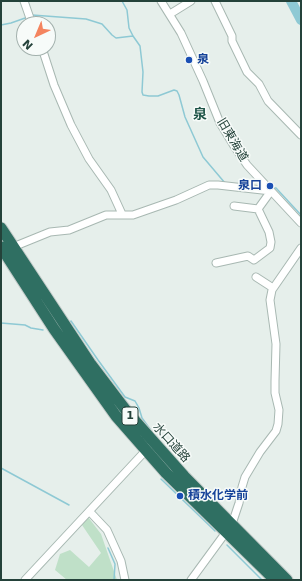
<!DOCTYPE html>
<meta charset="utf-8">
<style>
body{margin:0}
#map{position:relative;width:302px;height:581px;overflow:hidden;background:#e6efeb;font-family:"DejaVu Sans",sans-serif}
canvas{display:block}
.frame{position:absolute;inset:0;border:2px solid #24423a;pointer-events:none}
.north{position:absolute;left:16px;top:16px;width:40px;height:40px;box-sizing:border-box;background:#f7fbf9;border:1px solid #a3b1ad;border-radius:50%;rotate:224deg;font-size:11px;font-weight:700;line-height:16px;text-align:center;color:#24423a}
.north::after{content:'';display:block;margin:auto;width:14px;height:18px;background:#f4845f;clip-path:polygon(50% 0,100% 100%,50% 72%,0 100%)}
</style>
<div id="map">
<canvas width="302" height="581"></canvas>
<div class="frame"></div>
<div class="north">N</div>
</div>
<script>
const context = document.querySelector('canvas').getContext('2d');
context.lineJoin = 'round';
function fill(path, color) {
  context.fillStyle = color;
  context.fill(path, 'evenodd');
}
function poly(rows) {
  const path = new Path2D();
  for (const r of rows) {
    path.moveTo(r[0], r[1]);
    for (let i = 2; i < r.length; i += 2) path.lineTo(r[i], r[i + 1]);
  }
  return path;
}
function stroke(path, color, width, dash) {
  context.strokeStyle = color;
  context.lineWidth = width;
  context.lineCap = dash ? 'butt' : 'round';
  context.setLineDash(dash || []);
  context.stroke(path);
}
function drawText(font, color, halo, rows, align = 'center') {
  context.font = font + ' "DejaVu Sans","Noto Sans JP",sans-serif';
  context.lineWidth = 3;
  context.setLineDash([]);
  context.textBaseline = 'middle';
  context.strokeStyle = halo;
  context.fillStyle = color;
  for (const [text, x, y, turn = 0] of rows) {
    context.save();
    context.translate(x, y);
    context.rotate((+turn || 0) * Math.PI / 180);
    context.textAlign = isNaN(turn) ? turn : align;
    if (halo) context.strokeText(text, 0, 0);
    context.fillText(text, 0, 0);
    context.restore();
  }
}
fill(poly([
 [85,513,101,534,117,580,67,580,55,570,60,554,70,550,89,567,101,553,82,525,79,517]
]), '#bfe0c8');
stroke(poly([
 [122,1,127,10,129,28,133,36,140,46,143,72,142,92,143,95,149,96,158,96,174,90,177,91,179,95,185,117,203,157,225,183],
 [32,15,86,19,102,24,112,35,116,38,133,36],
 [1,25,11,23,28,17],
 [272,188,276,188,301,215],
 [70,322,71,321,98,360,125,397,135,401,139,408,142,418,150,429],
 [1,323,25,325,31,328,43,330],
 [1,468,69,505],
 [161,479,215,531],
 [227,545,262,580],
 [108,548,115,564,114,580]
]), '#8ec9d4', 1.5);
stroke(poly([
 [291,1,301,20]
]), '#8ec9d4', 10);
const minor = poly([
 [24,1,32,24],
 [161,1,181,33,203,81,220,123,234,146,247,165,301,223],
 [215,1,232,36,232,41,247,72,259,84,268,101,301,135],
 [170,14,191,1],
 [42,48,54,85,71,125,89,159,111,190,122,214],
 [234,206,258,209],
 [13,247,50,232,69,230,106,215,133,215,176,200,209,185,218,185,271,191],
 [216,263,248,256,254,260,270,248,271,242,269,232,258,209,271,191],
 [256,277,273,288],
 [90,512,107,530,121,561,125,580],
 [25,580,149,447],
 [191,580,232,524,239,503,242,487,245,477,260,452,276,431,278,424,279,410,275,393,275,381,276,344,270,300,272,290,301,248]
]);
const highway = poly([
 [1,228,90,363,128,413,184,476,287,580],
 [1,247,54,329,116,416,166,473,275,580]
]);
stroke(minor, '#a8b8b2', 9);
stroke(highway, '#c2cac8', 13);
stroke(minor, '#fff', 7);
stroke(highway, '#2f6f62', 11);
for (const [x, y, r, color] of [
 [189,60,4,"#1a4fb4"],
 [270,186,4,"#1a4fb4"],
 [180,496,4,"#1a4fb4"]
]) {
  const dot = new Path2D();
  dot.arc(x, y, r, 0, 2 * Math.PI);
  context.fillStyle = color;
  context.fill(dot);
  stroke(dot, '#f7fbf9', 1.5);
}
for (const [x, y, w] of [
 [130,416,16]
]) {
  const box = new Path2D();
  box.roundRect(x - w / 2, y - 9, w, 18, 3);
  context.fillStyle = '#f7fbf9';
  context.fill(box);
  stroke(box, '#24423a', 1);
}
drawText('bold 11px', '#24423a', null, [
 ["1",130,416]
]);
drawText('bold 12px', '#164399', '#f7fbf9', [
 ["泉",197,60],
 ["泉口",262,186,"right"],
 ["積水化学前",188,496]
], 'left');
drawText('12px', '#24423a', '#f7fbf9', [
 ["旧東海道",232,140,59],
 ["水口道路",171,443,48]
]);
drawText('bold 14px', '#1f5548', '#f7fbf9', [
 ["泉",200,115]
]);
</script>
